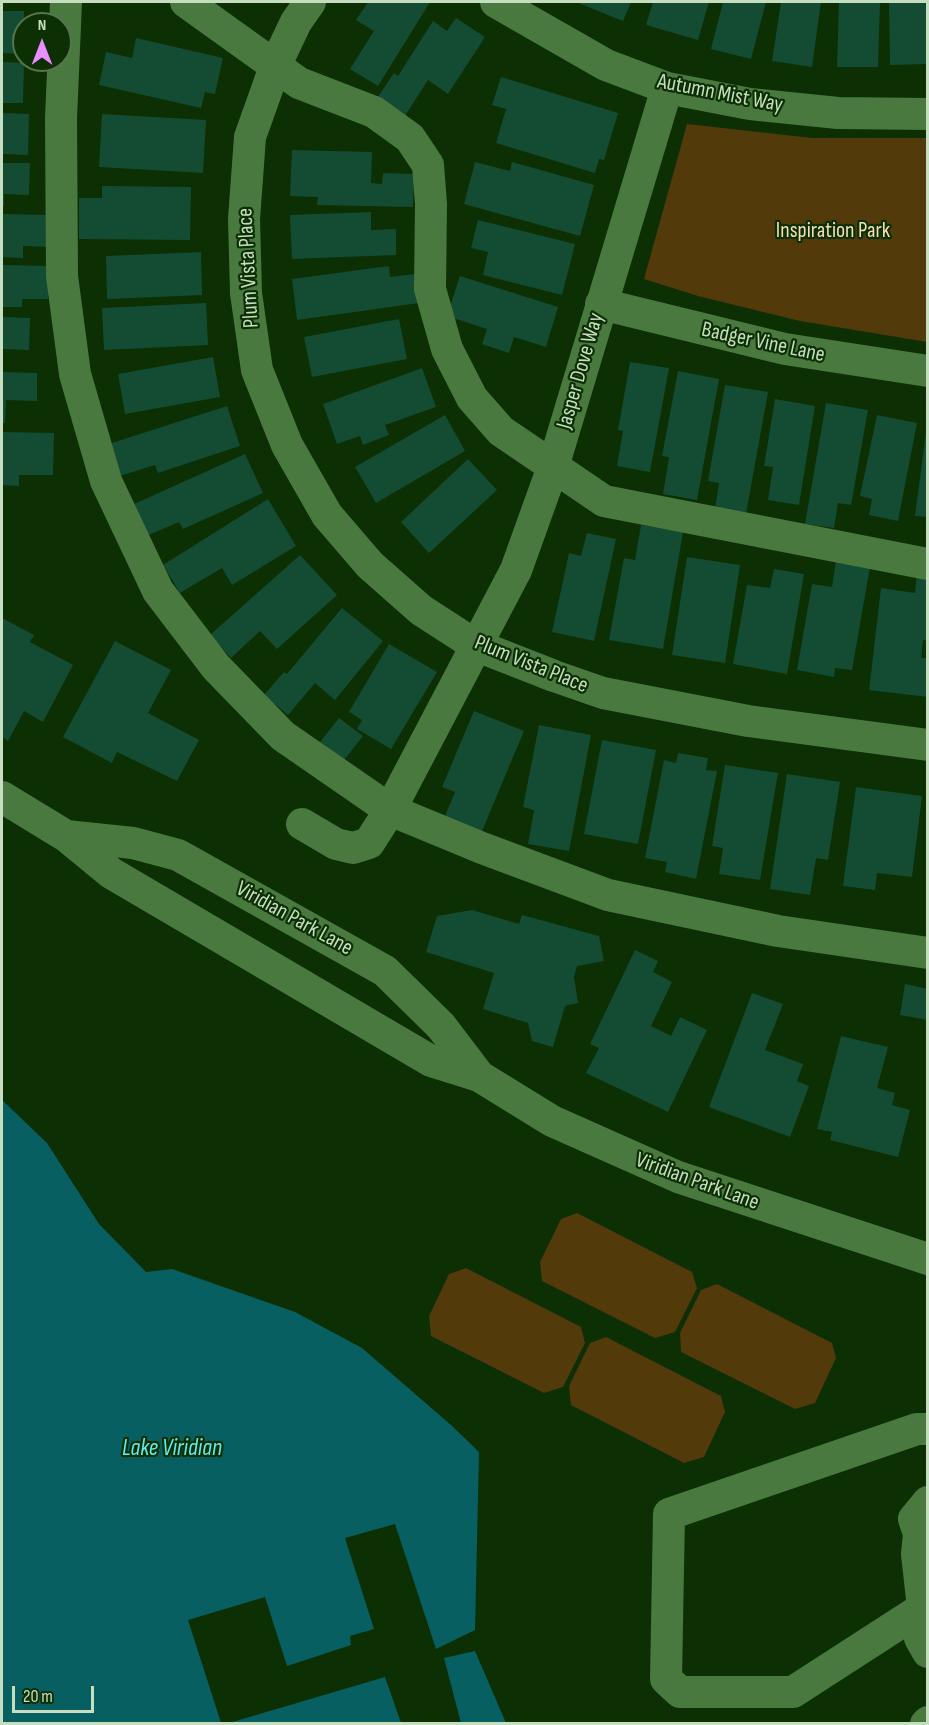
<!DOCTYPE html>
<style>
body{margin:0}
#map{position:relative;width:929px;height:1725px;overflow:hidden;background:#0c2f03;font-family:"Sofia Sans Condensed",sans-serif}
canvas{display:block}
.frame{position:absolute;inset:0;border:3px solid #c5debf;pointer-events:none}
.north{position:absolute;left:12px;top:12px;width:60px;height:60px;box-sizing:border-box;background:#0c2f03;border:2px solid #56754e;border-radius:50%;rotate:0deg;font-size:16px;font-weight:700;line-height:24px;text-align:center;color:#c5debf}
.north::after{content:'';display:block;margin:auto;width:21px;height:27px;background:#e98efe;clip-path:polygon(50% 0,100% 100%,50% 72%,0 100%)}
.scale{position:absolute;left:12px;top:1686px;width:82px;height:27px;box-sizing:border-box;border:3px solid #c5debf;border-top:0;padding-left:8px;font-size:18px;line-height:21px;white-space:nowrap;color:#c5debf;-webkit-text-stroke:4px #0c2f03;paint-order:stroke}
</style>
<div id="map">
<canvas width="929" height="1725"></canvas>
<div class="frame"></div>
<div class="north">N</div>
<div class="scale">20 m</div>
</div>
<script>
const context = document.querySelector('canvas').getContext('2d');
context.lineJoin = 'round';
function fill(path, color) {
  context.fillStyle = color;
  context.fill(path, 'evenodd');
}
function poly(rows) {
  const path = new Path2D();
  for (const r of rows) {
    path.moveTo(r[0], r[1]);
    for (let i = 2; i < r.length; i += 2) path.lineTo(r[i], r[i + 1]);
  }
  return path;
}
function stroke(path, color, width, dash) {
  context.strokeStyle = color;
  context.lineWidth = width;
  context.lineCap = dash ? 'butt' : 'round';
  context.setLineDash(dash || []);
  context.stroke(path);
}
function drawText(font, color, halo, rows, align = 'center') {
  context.font = font + ' "Sofia Sans Condensed",sans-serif';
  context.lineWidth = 4.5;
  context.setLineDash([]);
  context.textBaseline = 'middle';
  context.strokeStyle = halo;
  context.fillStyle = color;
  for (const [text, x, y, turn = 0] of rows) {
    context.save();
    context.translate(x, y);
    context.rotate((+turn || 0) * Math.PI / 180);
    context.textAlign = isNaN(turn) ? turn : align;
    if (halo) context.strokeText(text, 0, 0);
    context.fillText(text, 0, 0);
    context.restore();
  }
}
fill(poly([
 [687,124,812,138,927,138,927,342,800,321,698,296,644,279],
 [577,1213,692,1272,697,1288,675,1332,655,1338,542,1281,540,1262,561,1219],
 [466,1268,581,1327,585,1343,563,1387,544,1393,431,1336,429,1316,449,1274],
 [717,1284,832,1343,836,1358,815,1403,795,1409,681,1352,680,1333,701,1290],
 [606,1337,721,1396,725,1412,704,1457,684,1463,571,1405,569,1386,590,1343]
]), '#523a0b');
fill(poly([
 [2,1100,47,1143,99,1224,146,1272,172,1269,295,1312,362,1348,451,1425,479,1452,475,1630,436,1649,395,1524,345,1538,374,1629,350,1636,351,1645,287,1666,265,1597,188,1620,221,1723,2,1723],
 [475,1651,506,1723,461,1723,444,1658],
 [385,1677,401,1723,229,1723]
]), '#085f62');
fill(poly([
 [368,2,430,2,378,86,350,69,374,31,356,20],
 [576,2,631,2,623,21],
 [653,2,709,2,698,40,646,25],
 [723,2,766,2,751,59,711,49],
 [781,2,821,2,812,67,772,61],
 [839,2,880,2,878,67,837,67],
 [889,2,928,2,928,64,890,65],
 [2,11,24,11,23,54,2,53],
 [456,18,485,37,448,94,428,80,403,119,375,101,394,73,398,76,433,21,447,31],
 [136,38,223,58,215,94,205,92,201,108,99,85,106,52,132,58],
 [2,62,24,63,23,103,2,103],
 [501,77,618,113,604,160,599,159,595,173,496,143,506,109,492,105],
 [2,113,29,114,28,155,2,154],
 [102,114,206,120,203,173,99,167],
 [292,150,372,152,371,183,382,184,383,173,414,174,413,207,317,205,318,197,290,196],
 [475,162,510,171,512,162,594,185,580,236,464,204],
 [2,163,30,163,29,195,4,194,4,206,2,206],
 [102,186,191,187,190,240,79,239,79,198,102,198],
 [371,212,371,230,396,229,396,255,292,259,290,215],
 [2,214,51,215,49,247,23,246,23,258,2,257],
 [478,220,575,244,562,295,483,275,488,252,471,248],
 [201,252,202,295,107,299,106,256],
 [2,265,49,266,48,299,22,299,22,307,2,307],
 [389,266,390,277,415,274,419,303,297,320,292,279],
 [460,276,558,307,546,347,514,337,509,353,482,344,487,329,447,316],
 [206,303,208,345,104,350,102,308],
 [2,317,30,318,29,350,2,349],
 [399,319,407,359,312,377,304,337],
 [213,357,220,397,125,414,118,374],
 [630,362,669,368,650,472,617,466,623,431,618,430],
 [422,368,436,407,385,425,389,435,363,445,360,436,337,444,323,404],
 [678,371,719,379,697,500,663,494,669,457,662,456],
 [2,372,37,373,37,401,6,400,5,423,2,423],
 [725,385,768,392,746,514,715,509,719,483,708,481],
 [775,399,815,406,799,505,768,500,773,467,764,466],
 [826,403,868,410,851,505,838,503,834,528,805,524],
 [227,406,240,446,158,473,155,465,120,476,109,444],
 [445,415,465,451,376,503,355,467],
 [877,415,917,423,898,521,869,515,872,499,860,496],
 [2,432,54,433,53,475,19,475,19,486,2,485],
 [926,432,928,432,928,517,915,516],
 [245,454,263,493,183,529,179,522,146,536,132,505],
 [468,459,497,490,429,553,401,522],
 [268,499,296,546,232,585,222,568,180,593,163,565],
 [641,525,683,532,663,649,609,640,624,558,635,560],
 [587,533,616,539,594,641,552,632,569,553,581,556],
 [300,555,337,595,277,649,260,631,231,658,210,635],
 [687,557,740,565,725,663,672,655],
 [836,561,870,567,852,670,835,668,834,677,797,670,812,584,832,587],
 [774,569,804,574,787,674,733,664,747,585,770,588],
 [917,574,928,575,928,641,923,640,921,658,928,658,928,697,869,690,881,588,915,593],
 [342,608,383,641,335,700,315,683,288,715,264,695,284,672,287,674],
 [2,618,34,635,30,642,73,665,43,722,24,711,8,741,2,737],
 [115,641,171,670,148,713,199,740,177,781,117,752,112,763,63,737],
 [389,644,437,672,391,749,357,729,362,720,349,712],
 [474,711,524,731,482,831,445,816,455,792,442,787],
 [339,718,363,736,344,760,320,742],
 [539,725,591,735,569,851,528,844,534,810,523,807],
 [602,740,656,750,638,844,584,834],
 [678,753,708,758,706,770,717,771,696,879,665,872,667,862,645,858,664,760,676,763],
 [725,765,778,773,760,880,719,874,723,848,712,846],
 [787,774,840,782,828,860,816,858,810,895,770,889],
 [856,787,922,796,912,877,877,873,875,890,843,886],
 [472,910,519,924,522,915,599,936,604,961,577,966,574,977,578,1003,565,1006,553,1047,532,1041,528,1023,483,1009,494,973,426,952,437,916],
 [635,950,658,961,653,972,672,982,651,1026,671,1036,680,1017,707,1030,668,1112,586,1073,599,1048,590,1044],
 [905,984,928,989,928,1020,900,1015],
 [752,993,783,1004,765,1050,803,1064,797,1081,809,1086,790,1137,709,1107],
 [841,1036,888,1047,877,1088,895,1093,892,1105,910,1110,898,1157,830,1140,832,1132,817,1129]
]), '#144c33');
stroke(poly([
 [66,2,61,118,62,276,75,374,106,481,158,591,216,667,283,736,390,810,482,848,608,895,778,931,928,953],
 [186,2,299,83,374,112,410,138,428,165,431,204,430,289,447,349,472,398,501,431,604,501,928,564],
 [310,2,296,22,276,64,250,137,244,219,246,293,257,370,287,445,327,515,370,565,421,610,475,645,554,676,603,693,748,721,928,745],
 [496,2,606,65,667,88,750,104,838,113,928,114],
 [601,304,785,349,928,371],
 [2,797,66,836,111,873,431,1061,479,1076,552,1121,678,1177,928,1259],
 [302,824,336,844,353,848,369,843,390,810,516,570,553,467,667,88],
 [66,836,133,843,178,855,385,971,441,1026,479,1076],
 [928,1429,917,1429,669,1514,666,1679,680,1692,793,1692,923,1608,917,1554,919,1534,914,1519,928,1502],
 [928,1624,920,1638,928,1652],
 [926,1724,928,1722]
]), '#4a793f', 32);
drawText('22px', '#c5debf', '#0c2f03', [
 ["Autumn Mist Way",720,94,11],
 ["Plum Vista Place",249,268,-93],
 ["Badger Vine Lane",763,343,12],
 ["Jasper Dove Way",581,371,-74],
 ["Plum Vista Place",531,665,22],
 ["Viridian Park Lane",294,919,29],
 ["Viridian Park Lane",697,1182,20]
]);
drawText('22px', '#f7deb5', '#0c2f03', [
 ["Inspiration Park",833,231]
]);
drawText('italic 24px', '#5eebf2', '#0c2f03', [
 ["Lake Viridian",172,1449]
]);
</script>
